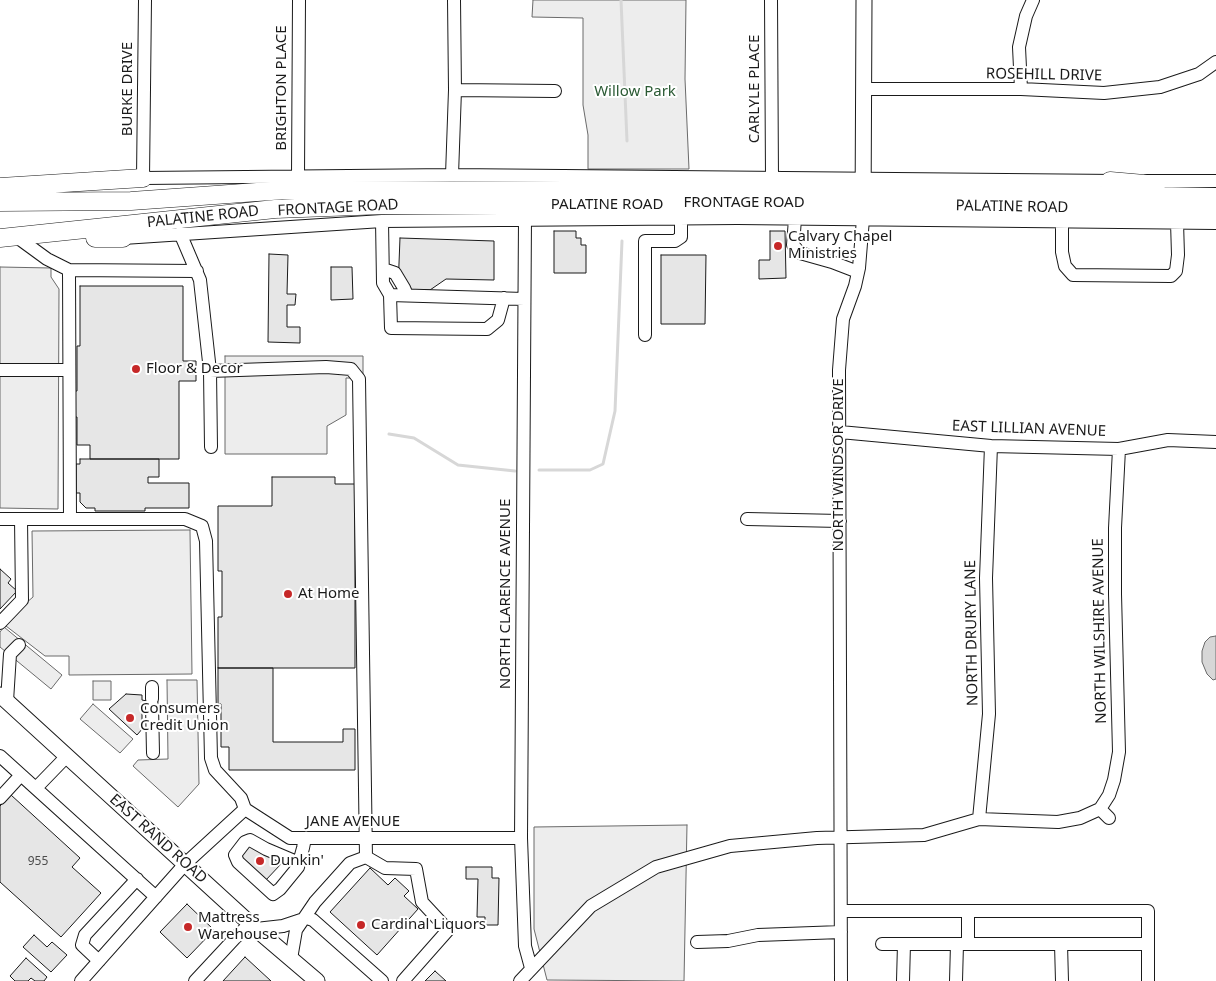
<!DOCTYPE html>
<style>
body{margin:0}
canvas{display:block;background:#fff}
</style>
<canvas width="1216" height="981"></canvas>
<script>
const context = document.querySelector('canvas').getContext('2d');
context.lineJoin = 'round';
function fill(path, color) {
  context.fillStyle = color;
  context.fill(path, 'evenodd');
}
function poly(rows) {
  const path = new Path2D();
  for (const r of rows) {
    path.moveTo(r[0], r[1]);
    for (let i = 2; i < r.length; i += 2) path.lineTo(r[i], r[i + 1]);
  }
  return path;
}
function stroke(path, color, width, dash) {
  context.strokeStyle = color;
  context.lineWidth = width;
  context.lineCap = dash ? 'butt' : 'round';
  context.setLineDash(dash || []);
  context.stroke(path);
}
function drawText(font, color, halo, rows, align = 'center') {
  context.font = font + ' "Noto Sans",sans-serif';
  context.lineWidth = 4;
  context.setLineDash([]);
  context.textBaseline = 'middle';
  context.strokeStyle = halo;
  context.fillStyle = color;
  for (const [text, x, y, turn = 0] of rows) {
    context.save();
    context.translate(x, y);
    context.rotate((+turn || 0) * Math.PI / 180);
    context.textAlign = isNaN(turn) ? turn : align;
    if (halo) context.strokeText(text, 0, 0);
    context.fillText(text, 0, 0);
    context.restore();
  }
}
const built = poly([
 [533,0,686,0,685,79,689,169,588,169,588,135,583,105,583,18,532,17,533,0],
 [0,267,51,268,51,277,59,289,58,509,0,508,0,267],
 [225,356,363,356,363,378,346,378,346,415,327,426,327,454,225,454,225,356],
 [190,530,192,674,69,675,69,656,45,656,6,626,19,609,33,597,32,531,190,530],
 [4,627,62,675,51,689,0,647,0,632,4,627],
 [167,680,197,680,199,784,178,807,133,766,138,760,168,759,167,680],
 [93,681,111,681,111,700,93,700,93,681],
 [93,704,133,739,120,753,80,719,93,704],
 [687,825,684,981,547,980,534,929,534,827,687,825]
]);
fill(built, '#ededed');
stroke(built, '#6a6a6a', 1);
const water = poly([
 [1216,636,1216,679,1213,680,1207,674,1202,662,1202,651,1205,642,1210,637,1216,636]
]);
fill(water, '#d7d7d7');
stroke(water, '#6a6a6a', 1);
stroke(poly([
 [621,0,627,141],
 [389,434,414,438,458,465,515,471],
 [539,470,590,470,603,464,615,411,622,241]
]), '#d7d7d7', 3);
const building = poly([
 [554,231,576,231,576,238,581,238,581,245,586,245,586,273,554,273,554,231],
 [770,231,785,231,786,278,759,279,759,260,770,260,770,231],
 [400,238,494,241,494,280,446,279,430,290,398,289,400,238],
 [269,254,288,255,287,294,296,294,295,305,287,305,287,327,300,327,300,343,268,342,269,254],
 [661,255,706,255,705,324,661,324,661,255],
 [331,267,352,267,353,299,331,300,331,267],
 [80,286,183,286,183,361,196,361,196,381,179,381,179,459,90,459,90,445,77,445,77,417,74,417,74,391,77,391,77,346,80,346,80,286],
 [80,459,159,459,159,477,148,477,148,483,189,483,189,508,145,508,145,511,95,511,95,508,86,508,80,502,80,493,76,493,76,464,80,464,80,459],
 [272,477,335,477,335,484,355,484,355,668,218,668,218,617,222,617,222,571,218,571,218,506,272,506,272,477],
 [0,569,11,579,8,583,17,591,0,609,0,569],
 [218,668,273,668,273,742,343,742,343,729,355,729,355,770,229,770,229,747,221,747,221,704,218,704,218,668],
 [126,694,142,695,142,700,156,703,156,705,142,705,142,727,143,728,137,735,109,709,126,694],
 [11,795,80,858,72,867,101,893,61,937,0,882,0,806,11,795],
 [249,846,273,858,281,864,265,881,239,857,249,846],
 [466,867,492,867,492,878,499,878,498,925,485,925,485,917,477,917,478,879,466,879,466,867],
 [370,868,388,885,395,878,409,891,404,896,418,909,377,955,330,912,370,868],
 [187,904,214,930,187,958,160,932,187,904],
 [34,935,47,947,52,942,67,955,51,972,23,947,34,935],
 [245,957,271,981,223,981,245,957],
 [26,958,47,977,44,981,35,981,31,978,28,981,15,981,10,976,26,958],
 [435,971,446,981,425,981,435,971]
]);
fill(building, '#e6e6e6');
stroke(building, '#1a1a1a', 1);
const minor = poly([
 [145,0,143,178,452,175,1117,181],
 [771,0,772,178],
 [864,89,1021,89,1104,93,1160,87,1199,74,1216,62],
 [1021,89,1019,47,1026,16,1033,0],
 [455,90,555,91],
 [452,175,455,90,454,0],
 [298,176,299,0],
 [1147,181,1216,181],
 [525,219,521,838,525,946,531,968],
 [795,219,793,245,800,253,832,262,858,272],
 [382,221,383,283,390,295,391,328,487,329,498,320,504,298],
 [1062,221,1062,252,1065,266,1073,275,1171,276,1176,271,1178,255,1177,222],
 [180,233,200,280,210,371,211,447],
 [123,238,382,221,737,218,1216,223],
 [21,240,47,259,69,270,70,519],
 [383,269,395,273,404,288,407,295],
 [69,270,197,271],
 [390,295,524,299],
 [645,335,645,241,675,241,681,237,681,219],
 [0,370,69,370],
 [210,371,326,367,351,369,359,379,366,857,350,863,315,902,296,930,291,959],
 [840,432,991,446,1119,449,1168,440,1216,442],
 [0,519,185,519,202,526,206,541,211,758,215,770,241,798,245,809],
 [747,519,840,521],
 [0,623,22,600,21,519],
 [152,699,152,687],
 [7,701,10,654,19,645],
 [152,705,153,753],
 [0,756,156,897],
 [36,788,67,756],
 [0,798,21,775],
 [245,809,290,838,521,838],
 [1100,809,1109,795,1114,780,1119,752,1115,594,1115,528,1119,449],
 [1100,809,1109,818],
 [979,819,989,714,986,578,991,446],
 [366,857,385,868,416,869,422,902,448,930,403,981],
 [299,863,266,849,250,840,245,842,235,855,238,862,273,894,280,889,298,867,299,863,303,848,305,838],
 [841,911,1148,911,1148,981],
 [968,911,968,944],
 [256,929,283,926,307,918,313,920,382,981],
 [697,942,728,941,758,935,841,932],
 [882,944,1148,944],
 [1061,944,1062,981],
 [99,961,82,945,85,935,137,879],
 [81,981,185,864,245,809],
 [195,981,235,938,251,923],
 [520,981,591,906,656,867,730,846,817,838,924,835,979,819,1058,822,1080,818,1100,809],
 [841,981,839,370,843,319,855,286,859,268,863,219],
 [903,981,904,944],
 [956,981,957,944]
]);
const major = poly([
 [863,219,864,0],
 [0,695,256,929,317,981]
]);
const highway = poly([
 [1110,181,1156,185],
 [0,187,143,178],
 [0,202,131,201,285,190,863,191,1216,197],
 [0,238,275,209,384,205,863,206,1216,209],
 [95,238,123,238]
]);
stroke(minor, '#1a1a1a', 14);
stroke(major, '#1a1a1a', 17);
stroke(highway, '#1a1a1a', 19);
stroke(minor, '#fff', 12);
stroke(major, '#fff', 15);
stroke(highway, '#fff', 18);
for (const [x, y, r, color] of [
 [778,246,5,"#c62828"],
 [136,369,5,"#c62828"],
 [288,594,5,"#c62828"],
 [130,718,5,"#c62828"],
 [260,861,5,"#c62828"],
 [361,925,5,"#c62828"],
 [188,927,5,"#c62828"]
]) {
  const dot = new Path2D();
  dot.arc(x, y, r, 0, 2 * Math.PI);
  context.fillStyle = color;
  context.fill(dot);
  stroke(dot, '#fff', 2);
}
drawText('12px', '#4d4d4d', null, [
 ["955",38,862]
]);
drawText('15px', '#1a1a1a', '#fff', [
 ["ROSEHILL DRIVE",1044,75,1],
 ["BRIGHTON PLACE",282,88,-90],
 ["BURKE DRIVE",128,89,-90],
 ["CARLYLE PLACE",755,89,-90],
 ["FRONTAGE ROAD",744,203],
 ["PALATINE ROAD",607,205],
 ["PALATINE ROAD",1012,207,1],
 ["FRONTAGE ROAD",338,208,-3],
 ["PALATINE ROAD",203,217,-6],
 ["EAST LILLIAN AVENUE",1029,429,2],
 ["NORTH WINDSOR DRIVE",839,465,-90],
 ["NORTH CLARENCE AVENUE",506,594,-90],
 ["NORTH WILSHIRE AVENUE",1100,631,-91],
 ["NORTH DRURY LANE",972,633,-91],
 ["JANE AVENUE",353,822],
 ["EAST RAND ROAD",158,839,42]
]);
drawText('15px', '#2b5a34', '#fff', [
 ["Willow Park",635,92]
]);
drawText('15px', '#1a1a1a', '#fff', [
 ["Calvary Chapel",788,237],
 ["Ministries",788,254],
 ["Floor & Decor",146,369],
 ["At Home",298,594],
 ["Consumers",140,709],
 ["Credit Union",140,726],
 ["Dunkin'",270,861],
 ["Mattress",198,918],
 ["Warehouse",198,935],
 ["Cardinal Liquors",371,925]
], 'left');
</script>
